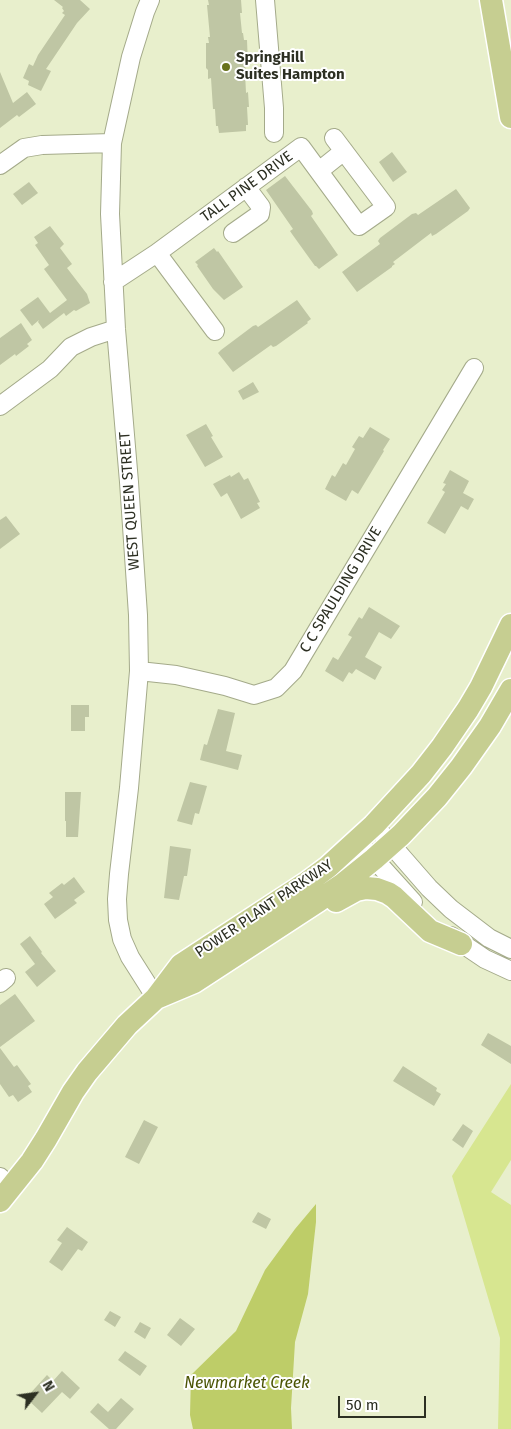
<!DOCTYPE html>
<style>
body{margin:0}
#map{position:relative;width:511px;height:1429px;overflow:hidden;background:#e8efcc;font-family:"Fira Sans",sans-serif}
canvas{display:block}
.north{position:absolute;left:10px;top:1369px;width:50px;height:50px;-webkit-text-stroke:4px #fff;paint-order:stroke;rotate:60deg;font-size:14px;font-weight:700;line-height:20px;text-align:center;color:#2c2f22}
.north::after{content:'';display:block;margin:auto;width:18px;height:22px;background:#2c2f22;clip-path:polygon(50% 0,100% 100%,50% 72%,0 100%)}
.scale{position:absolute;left:338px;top:1396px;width:88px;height:22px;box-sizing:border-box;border:2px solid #2c2f22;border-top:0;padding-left:6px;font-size:15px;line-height:18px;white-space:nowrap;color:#2c2f22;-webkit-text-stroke:4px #fff;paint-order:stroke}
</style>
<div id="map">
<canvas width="511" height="1429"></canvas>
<div class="north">N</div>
<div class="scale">50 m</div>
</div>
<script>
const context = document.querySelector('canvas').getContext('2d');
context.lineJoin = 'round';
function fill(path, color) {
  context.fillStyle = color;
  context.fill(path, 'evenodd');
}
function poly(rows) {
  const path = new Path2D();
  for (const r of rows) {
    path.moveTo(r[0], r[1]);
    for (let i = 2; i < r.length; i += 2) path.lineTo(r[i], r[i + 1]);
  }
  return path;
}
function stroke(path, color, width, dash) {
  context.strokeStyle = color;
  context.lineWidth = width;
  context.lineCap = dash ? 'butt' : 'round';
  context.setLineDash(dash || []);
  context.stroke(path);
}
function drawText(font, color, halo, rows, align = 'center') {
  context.font = font + ' "Fira Sans",sans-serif';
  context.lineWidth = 4;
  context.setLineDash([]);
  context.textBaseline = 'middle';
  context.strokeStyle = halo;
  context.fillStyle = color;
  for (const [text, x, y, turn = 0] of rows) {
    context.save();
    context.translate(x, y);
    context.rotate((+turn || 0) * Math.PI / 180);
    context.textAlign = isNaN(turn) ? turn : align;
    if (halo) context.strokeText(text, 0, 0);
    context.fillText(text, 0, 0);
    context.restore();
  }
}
fill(poly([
 [511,1084,511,1160,491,1192,511,1205,511,1429,498,1429,500,1338,452,1176]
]), '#d7e690');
fill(poly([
 [316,1204,316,1222,308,1294,295,1342,291,1408,292,1429,193,1429,190,1415,191,1375,236,1331,265,1270,295,1229]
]), '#becd68');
fill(poly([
 [54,0,80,0,90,9,77,23,46,69,51,71,41,91,28,85,29,81,23,78,29,64,33,66,38,55,65,15,62,13,64,11,62,8,63,7],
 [208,0,241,0,242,13,240,13,242,33,243,33,244,40,247,40,248,65,245,65,246,72,245,72,246,93,248,92,249,107,247,107,248,125,246,125,246,131,219,133,218,126,216,126,215,109,213,109,211,78,208,79,208,70,206,68,206,43,209,43,208,37,210,37,207,5,209,5],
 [0,72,13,103,27,92,36,104,19,117,17,115,0,128],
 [392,152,407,172,393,182,379,162],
 [285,176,312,211,313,214,311,216,338,255,319,269,316,266,315,266,292,234,290,231,293,229,266,190],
 [29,182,38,193,22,205,13,194],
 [456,189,470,208,468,211,436,234,432,236,431,233,393,262,395,264,392,266,392,267,357,292,342,272,380,244,378,241,380,238,412,214,416,213,418,215],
 [50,226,64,244,60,248,72,264,67,268,87,294,90,303,76,311,74,310,66,316,64,313,43,329,38,322,39,320,32,326,20,310,38,297,50,313,67,300,44,269,49,265,35,245,38,243,34,237],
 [214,248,217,252,218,251,243,287,224,300,213,289,197,266,198,265,195,262],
 [297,300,311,319,307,322,308,323,276,346,273,347,271,345,233,372,218,353,221,350,253,326,256,325,258,327],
 [21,323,32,340,27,344,29,346,16,356,15,354,0,365,0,338],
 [253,382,259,392,243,400,238,391],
 [206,424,213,436,211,437,223,457,205,467,186,435],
 [370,427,390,439,383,450,384,451,358,494,352,490,346,501,325,489,332,475,335,477,343,463,346,465,355,449,352,447,359,436,363,438],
 [450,470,469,481,463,493,474,499,468,510,461,506,445,534,427,523,445,492,442,490,446,484,443,483],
 [239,472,244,480,248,478,260,502,257,503,260,508,241,519,227,493,221,497,213,484,230,475,231,477],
 [6,516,20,534,0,549,0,520],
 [369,607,400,626,391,639,379,632,365,657,382,667,375,680,356,669,352,674,349,672,343,682,325,671,333,657,338,660,352,637,348,635,359,617,362,619],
 [71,705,89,705,89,717,85,717,85,731,71,731],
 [218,709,235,713,226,751,242,755,238,770,200,760,204,744,207,745],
 [190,782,207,786,199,814,195,813,192,825,177,821],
 [65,792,81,792,78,837,66,837,66,821,65,821],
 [170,846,191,849,187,876,184,876,179,900,164,898],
 [74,877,85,892,74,900,77,903,55,919,44,904,53,897,49,893,62,883,64,885],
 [30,936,42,952,41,953,56,971,37,987,25,972,35,964,20,944],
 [15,994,35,1021,0,1047,0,1005],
 [488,1033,511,1046,511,1064,481,1045],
 [0,1048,14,1067,17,1065,31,1084,28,1086,32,1092,18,1102,13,1095,9,1097,0,1084],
 [403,1066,437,1088,436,1091,441,1094,434,1106,393,1081],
 [144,1120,158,1127,139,1164,125,1157],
 [463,1124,473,1131,463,1148,452,1140],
 [258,1212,271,1219,266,1229,252,1222],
 [67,1227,88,1242,82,1251,78,1249,62,1271,49,1262,62,1243,57,1240],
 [110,1311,121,1317,115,1327,104,1320],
 [180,1318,195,1329,181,1346,167,1335],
 [140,1322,151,1328,145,1339,134,1332],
 [125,1351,147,1366,140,1376,118,1360],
 [62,1371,80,1388,70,1399,62,1392,42,1413,26,1398,47,1375,53,1381],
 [121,1398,134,1409,116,1429,109,1429,90,1412,98,1403,108,1412]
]), '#bfc6a4');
const minor = poly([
 [150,0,145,12,131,57,112,143,110,214,116,329,129,482,138,615,139,671,129,788,119,874,117,899,118,920,122,939,130,957,156,998],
 [265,0,274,108,274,133],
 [0,165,24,148,42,145,112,143],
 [319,171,344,151],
 [233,233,260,214,261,207,246,187],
 [157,253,215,331],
 [113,282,157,253,301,147,359,226,386,207,334,138],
 [0,406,50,369,71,347,91,337,116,329],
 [139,671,176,675,225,686,254,695,276,688,293,671,474,368],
 [374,825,429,888,451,909,489,938,511,949],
 [358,841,413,902],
 [451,936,485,959,511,971],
 [0,983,6,978],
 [0,1177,10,1189]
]);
const major = poly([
 [491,0,511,117],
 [336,901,356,890,366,888,377,889,388,893,394,897,430,931,461,944],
 [156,998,194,982,318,901,343,884,374,859,401,835,437,797,461,767,490,726,511,690],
 [0,1201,32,1161,46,1139,73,1092,87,1072,127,1025,156,998,181,965,305,884,328,867,374,825,421,774,442,747,468,709,481,687,511,625]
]);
stroke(minor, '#a4aa8a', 20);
stroke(major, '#fff', 25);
stroke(minor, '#fff', 18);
stroke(major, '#c6ce91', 22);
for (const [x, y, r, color] of [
 [226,67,5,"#67711b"]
]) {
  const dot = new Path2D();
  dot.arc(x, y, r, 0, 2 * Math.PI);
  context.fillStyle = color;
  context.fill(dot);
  stroke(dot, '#fff', 2);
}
drawText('bold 15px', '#2c2f22', '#fff', [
 ["SpringHill",236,58],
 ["Suites Hampton",236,75]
], 'left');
drawText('15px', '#2c2f22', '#fff', [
 ["TALL PINE DRIVE",247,187,-36],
 ["WEST QUEEN STREET",130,501,-94],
 ["C C SPAULDING DRIVE",341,590,-59],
 ["POWER PLANT PARKWAY",264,909,-34]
]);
drawText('italic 16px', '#4b5404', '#fff', [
 ["Newmarket Creek",247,1384]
]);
</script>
